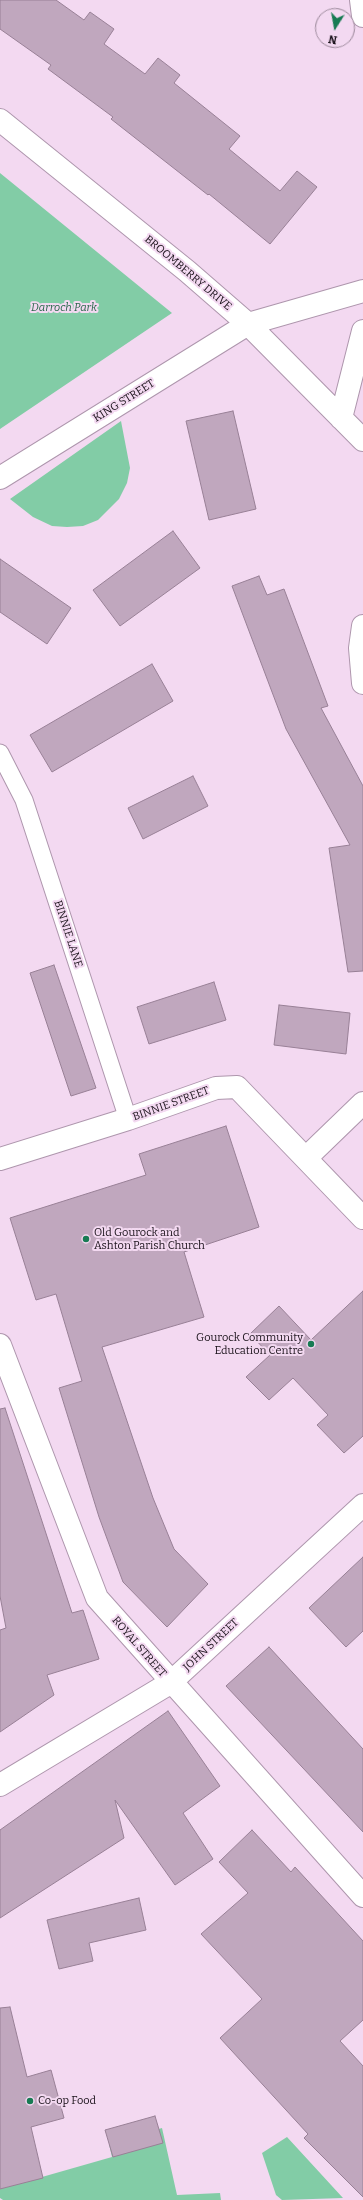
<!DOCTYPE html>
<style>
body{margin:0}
#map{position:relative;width:363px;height:2200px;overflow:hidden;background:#f3d9f1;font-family:Bitter,serif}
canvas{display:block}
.north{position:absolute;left:315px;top:8px;width:40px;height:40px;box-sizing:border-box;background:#f3d9f1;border:1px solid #9c899b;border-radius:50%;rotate:191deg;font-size:11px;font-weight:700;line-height:16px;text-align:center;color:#191119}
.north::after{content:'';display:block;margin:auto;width:14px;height:18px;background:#177b53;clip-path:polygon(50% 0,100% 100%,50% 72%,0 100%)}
</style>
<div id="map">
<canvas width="363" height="2200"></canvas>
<div class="north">N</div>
</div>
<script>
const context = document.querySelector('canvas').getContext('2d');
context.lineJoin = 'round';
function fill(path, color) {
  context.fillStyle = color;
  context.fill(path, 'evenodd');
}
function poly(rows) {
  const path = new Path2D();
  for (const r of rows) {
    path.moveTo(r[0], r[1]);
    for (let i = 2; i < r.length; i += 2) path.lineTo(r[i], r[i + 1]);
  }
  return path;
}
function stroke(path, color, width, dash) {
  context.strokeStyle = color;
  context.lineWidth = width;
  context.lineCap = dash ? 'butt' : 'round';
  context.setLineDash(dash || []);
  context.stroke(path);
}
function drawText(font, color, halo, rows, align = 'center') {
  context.font = font + ' Bitter,serif';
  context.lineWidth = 4;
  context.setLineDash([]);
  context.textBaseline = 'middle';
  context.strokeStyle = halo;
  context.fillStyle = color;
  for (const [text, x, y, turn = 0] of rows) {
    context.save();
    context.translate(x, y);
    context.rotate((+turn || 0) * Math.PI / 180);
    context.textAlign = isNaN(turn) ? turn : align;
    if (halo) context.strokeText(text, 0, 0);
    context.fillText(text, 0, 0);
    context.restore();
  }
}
fill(poly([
 [0,173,172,313,0,429],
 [121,421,130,468,127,483,119,499,98,520,83,526,67,527,52,526,33,517,10,499],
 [162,2128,177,2195,220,2193,221,2200,3,2200,0,2198,0,2189,112,2157,109,2144],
 [287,2137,343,2198,282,2200,276,2195,262,2153]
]), '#82cca6');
const building = poly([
 [0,0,56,0,84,20,90,12,114,29,104,44,145,74,158,58,180,75,174,83,240,136,229,149,280,191,297,171,317,187,270,244,209,194,208,195,111,119,113,117,48,69,51,65,0,29,0,0],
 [233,411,256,509,209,520,186,421,233,411],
 [173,531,200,568,120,626,93,590,173,531],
 [0,559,71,608,47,644,0,612,0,559],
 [259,576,267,595,284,589,328,706,321,708,363,786,363,971,348,972,329,848,350,845,286,729,232,586,259,576],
 [152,664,173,701,52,772,30,735,152,664],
 [193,776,208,806,143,839,128,808,193,776],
 [54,965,96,1088,71,1096,30,973,54,965],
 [214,982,226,1020,149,1044,137,1007,214,982],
 [279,1005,350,1013,346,1054,274,1045,279,1005],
 [226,1126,259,1227,184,1252,204,1317,102,1347,153,1498,174,1549,208,1584,167,1627,123,1582,99,1517,59,1388,82,1381,56,1294,36,1300,10,1218,146,1175,139,1154,226,1126],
 [363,1291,363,1436,344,1453,317,1425,328,1415,293,1378,269,1400,246,1377,270,1355,250,1334,279,1306,311,1340,363,1291],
 [5,1408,72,1613,83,1610,99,1659,47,1675,54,1695,0,1732,0,1630,6,1628,0,1596,0,1409,5,1408],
 [363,1557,363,1631,346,1647,309,1608,363,1557],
 [269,1647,363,1749,363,1832,226,1686,269,1647],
 [168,1711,220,1786,183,1813,213,1859,175,1885,115,1800,124,1838,0,1918,0,1830,168,1711],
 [252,1830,291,1872,295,1867,363,1941,363,2020,340,2041,363,2066,363,2197,304,2138,308,2134,220,2038,262,1999,201,1934,248,1893,219,1862,252,1830],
 [139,1898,146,1930,89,1943,93,1961,59,1969,47,1920,139,1898],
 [10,2007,27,2077,51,2070,64,2118,31,2127,43,2178,0,2189,0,2008,10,2007],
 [155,2116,163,2143,113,2157,105,2130,155,2116]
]);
fill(building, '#c0a7be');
stroke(building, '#988096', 1);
const service = poly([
 [0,753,24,800,128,1119]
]);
const minor = poly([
 [361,0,363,16],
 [0,120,187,271,248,324,363,440],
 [341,418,363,331],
 [0,478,248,324,363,291],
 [363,626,360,648,363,683],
 [306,1158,363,1103],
 [0,1159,128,1119,216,1088,237,1087,363,1218],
 [0,1345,97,1598,363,1896],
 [0,1785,170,1683,363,1505]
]);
stroke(service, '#ae96ad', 19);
stroke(minor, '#ae96ad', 24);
stroke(service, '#fff', 17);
stroke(minor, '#fff', 22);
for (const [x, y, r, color] of [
 [86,1239,4,"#177b53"],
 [311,1344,4,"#177b53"],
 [30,2101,4,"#177b53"]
]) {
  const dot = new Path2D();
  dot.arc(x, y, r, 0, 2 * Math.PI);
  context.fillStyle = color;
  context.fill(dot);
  stroke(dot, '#f3d9f1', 1.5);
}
drawText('11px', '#191119', '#f3d9f1', [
 ["BROOMBERRY DRIVE",188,273,40],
 ["KING STREET",124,401,-32],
 ["BINNIE LANE",68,934,72],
 ["BINNIE STREET",171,1104,-20],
 ["JOHN STREET",211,1645,-43],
 ["ROYAL STREET",139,1647,49]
]);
drawText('italic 11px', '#266548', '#f3d9f1', [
 ["Darroch Park",64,308]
]);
drawText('11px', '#191119', '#f3d9f1', [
 ["Old Gourock and",94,1233],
 ["Ashton Parish Church",94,1246],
 ["Gourock Community",303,1338,"right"],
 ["Education Centre",303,1351,"right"],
 ["Co-op Food",38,2101]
], 'left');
</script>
